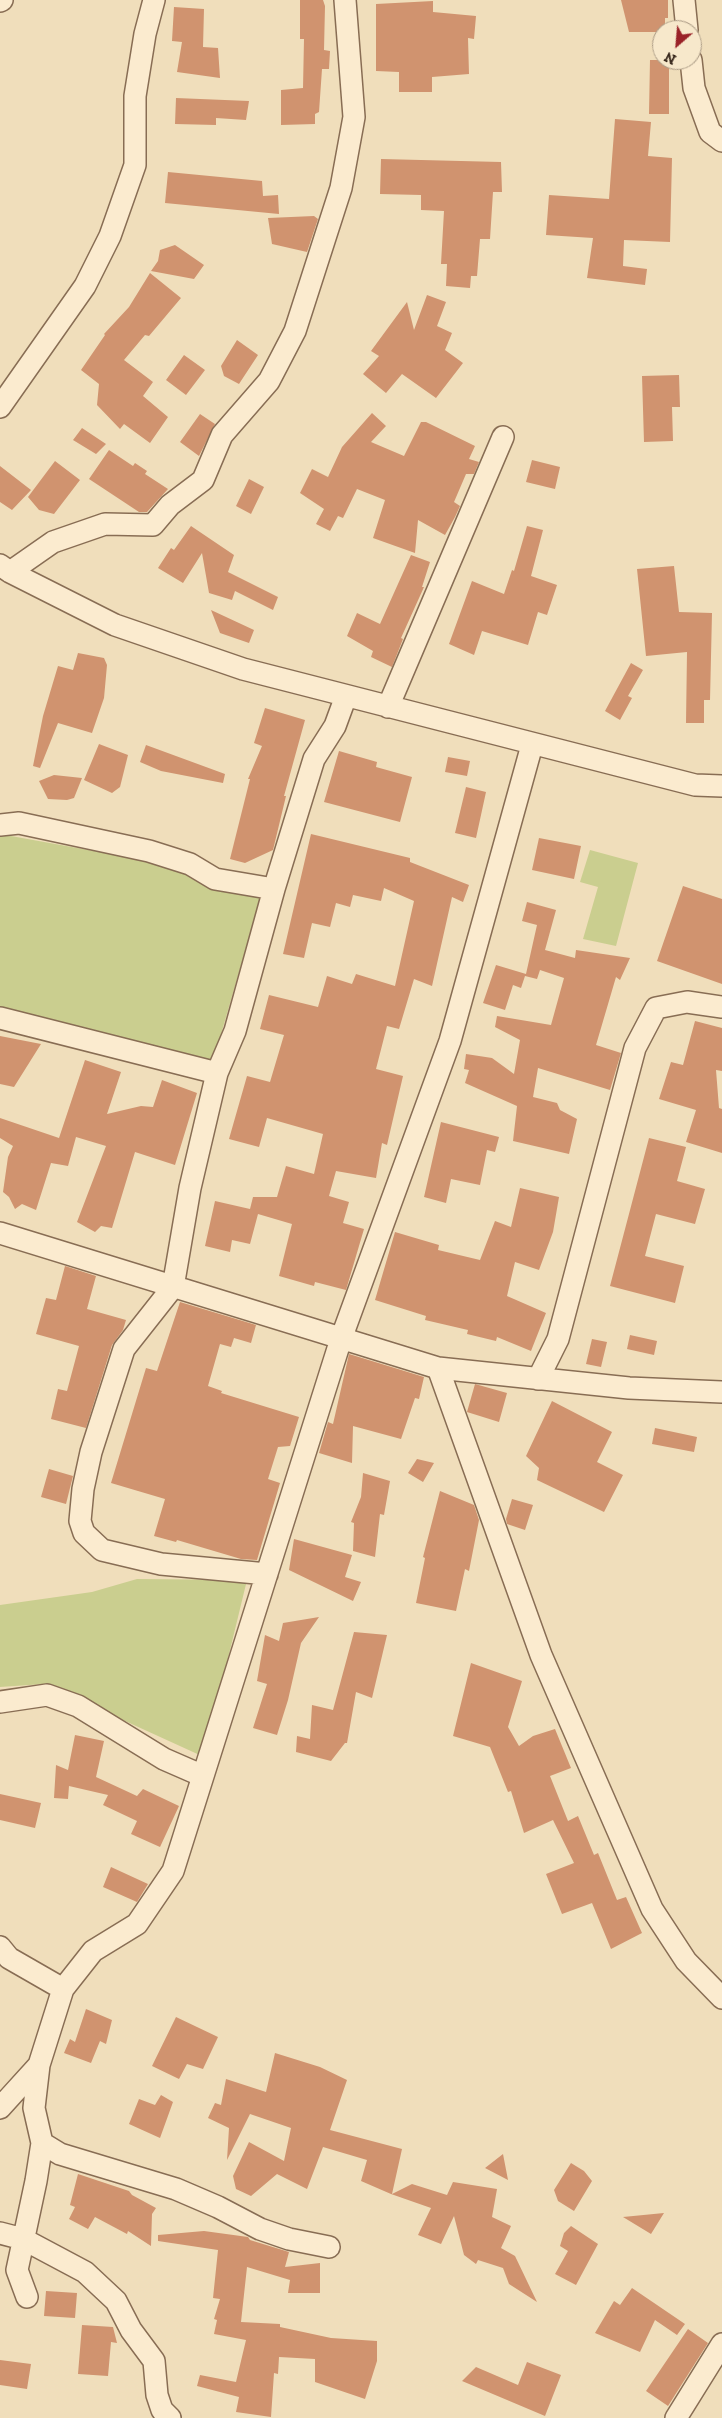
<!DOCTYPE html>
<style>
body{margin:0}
#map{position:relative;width:722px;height:2418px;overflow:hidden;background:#f0debb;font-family:"Zilla Slab",serif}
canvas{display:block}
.north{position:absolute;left:652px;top:20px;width:50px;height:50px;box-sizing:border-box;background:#f7e8cb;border:1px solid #aa9a84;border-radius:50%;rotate:207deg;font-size:14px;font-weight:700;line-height:20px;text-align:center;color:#36261a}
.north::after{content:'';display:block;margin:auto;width:18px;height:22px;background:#9a2228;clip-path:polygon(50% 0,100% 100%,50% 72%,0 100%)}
</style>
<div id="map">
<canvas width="722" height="2418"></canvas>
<div class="north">N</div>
</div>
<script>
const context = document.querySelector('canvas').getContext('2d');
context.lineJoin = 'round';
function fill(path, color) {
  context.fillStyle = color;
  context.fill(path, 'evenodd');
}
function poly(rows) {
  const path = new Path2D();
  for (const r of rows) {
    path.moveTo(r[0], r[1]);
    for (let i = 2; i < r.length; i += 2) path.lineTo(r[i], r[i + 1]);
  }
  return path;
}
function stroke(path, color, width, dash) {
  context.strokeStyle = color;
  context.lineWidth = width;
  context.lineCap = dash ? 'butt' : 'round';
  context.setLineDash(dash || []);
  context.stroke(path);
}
fill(poly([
 [0,834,265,882,213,1062,0,1010],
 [590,850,638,863,616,946,583,939,598,887,580,882],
 [137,1579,247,1580,204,1757,44,1684,0,1687,0,1605,92,1592]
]), '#cace8f');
fill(poly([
 [300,0,323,0,325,6,324,50,330,51,329,69,322,69,319,112,315,114,315,124,281,125,281,90,303,88,304,39,300,39],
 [621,0,668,0,668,18,665,18,665,30,662,30,662,32,629,32],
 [433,1,433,12,476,16,474,39,468,38,469,74,432,77,432,92,399,92,399,72,376,71,376,4],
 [174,7,204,9,203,47,218,48,220,78,177,72,182,42,172,41],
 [650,60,669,60,669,114,649,114],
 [176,98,249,101,246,120,216,118,216,125,175,124],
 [615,119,651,122,648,156,672,158,670,242,624,240,623,266,647,269,645,285,587,278,593,238,546,235,549,195,609,199],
 [381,159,501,162,502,192,493,192,490,239,480,239,477,276,471,276,470,288,446,286,447,264,441,264,444,211,421,210,421,195,380,194],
 [168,172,262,181,263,196,278,195,279,214,165,203],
 [314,216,318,219,307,252,272,244,268,218],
 [175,245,204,265,194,279,151,271,158,261,160,250],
 [150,273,181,298,149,336,145,335,124,360,153,382,143,396,168,417,150,443,124,424,120,429,97,405,99,384,81,370,105,335,104,334,129,307],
 [427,295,446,302,437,326,452,333,445,350,463,363,436,398,402,374,386,393,363,374,379,356,371,351,407,302,414,330],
 [237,340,258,355,239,384,224,376,221,366],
 [184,355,205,370,186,395,166,380],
 [679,375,680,407,672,407,673,441,644,442,642,376],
 [372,413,386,426,371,442,404,456,421,422,426,422,475,446,469,459,479,462,474,474,466,474,454,502,460,506,455,517,445,535,418,520,415,553,373,538,385,500,357,489,343,518,338,516,330,531,316,524,324,509,300,493,312,469,328,477,342,447],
 [200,414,215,424,199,456,180,442],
 [82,428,106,444,96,454,73,440],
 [109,450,133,466,135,463,147,471,145,474,168,489,147,512,139,512,89,479],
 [532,460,560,467,555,489,526,482],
 [55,461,80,480,54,514,39,510,28,497],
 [0,466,31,490,12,510,0,502],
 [249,479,264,487,251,514,236,506],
 [191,526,234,555,228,572,278,597,273,610,235,591,232,600,209,593,202,553,183,583,158,568,171,548,174,550],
 [527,526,543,530,531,576,557,585,547,615,538,612,528,645,482,631,474,655,449,644,472,581,504,594,512,570,514,571],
 [411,555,430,562,422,587,424,587,401,638,403,639,392,667,371,657,373,651,347,636,357,613,380,624],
 [674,566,679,612,712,613,710,700,704,700,704,723,686,723,687,652,646,656,637,569],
 [211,610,254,630,249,643,220,633],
 [78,653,104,658,107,665,104,698,92,733,58,723,40,768,33,766,43,716,58,666,73,670],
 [631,663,643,670,628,696,632,698,620,720,605,711],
 [265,708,305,720,284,796,286,796,273,850,245,863,230,859,250,779,248,779,262,746,254,743],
 [99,744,128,755,120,787,112,793,84,780],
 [146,745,225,774,223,783,161,771,140,762],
 [339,751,377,762,376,767,412,777,400,822,324,802],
 [448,757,470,761,467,776,445,772],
 [54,775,82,778,74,798,67,800,48,799,39,781],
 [466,787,486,792,476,838,455,833],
 [311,834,410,858,410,862,469,885,463,902,452,897,432,986,414,979,399,1029,387,1026,376,1069,403,1076,387,1145,382,1143,376,1178,336,1171,329,1196,349,1202,343,1223,364,1229,346,1290,315,1282,314,1286,279,1276,292,1224,258,1214,250,1244,232,1240,230,1252,205,1246,215,1201,250,1209,253,1197,277,1197,286,1166,314,1174,323,1134,267,1118,259,1147,229,1139,247,1076,270,1082,284,1035,260,1029,269,995,318,1007,327,976,352,984,356,974,395,986,414,901,384,888,381,901,353,895,350,907,336,903,330,927,312,923,304,958,283,954],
 [539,838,581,846,574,879,532,870],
 [683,886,722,899,722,984,657,961],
 [527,902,556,910,545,950,575,958,576,950,630,958,620,980,616,977,596,1045,621,1053,610,1090,538,1068,533,1097,557,1103,560,1110,577,1119,569,1154,513,1141,517,1106,465,1083,469,1070,464,1069,466,1054,492,1058,514,1074,520,1040,495,1027,497,1016,551,1025,564,978,540,970,537,979,525,976,521,988,513,985,505,1010,483,1003,496,965,526,974,537,925,522,921],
 [695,1021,722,1028,722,1071,716,1070,719,1108,722,1109,722,1153,686,1142,696,1110,659,1099,671,1062,683,1065],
 [0,1036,41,1044,14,1087,0,1084],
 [85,1060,121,1072,107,1114,141,1106,153,1107,162,1080,197,1093,175,1165,135,1152,112,1228,101,1226,95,1232,77,1222,106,1146,76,1137,68,1166,51,1163,36,1210,22,1204,15,1209,9,1197,3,1192,8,1157,13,1146,0,1138,0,1118,59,1138],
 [441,1122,499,1137,495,1152,487,1150,480,1185,451,1179,446,1203,424,1197],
 [649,1138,686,1147,677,1181,705,1189,695,1224,656,1214,645,1256,684,1266,675,1303,610,1286],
 [520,1188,559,1197,553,1232,539,1270,515,1262,507,1296,546,1313,531,1351,497,1337,496,1341,467,1334,468,1330,425,1320,426,1316,375,1300,395,1232,439,1245,438,1250,480,1260,495,1221,511,1227],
 [65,1266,96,1276,87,1309,126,1320,123,1330,112,1345,86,1428,51,1419,58,1389,67,1391,79,1346,36,1334,46,1298,56,1300],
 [180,1302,256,1325,251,1343,234,1338,231,1347,220,1344,208,1386,222,1391,221,1393,299,1417,290,1446,278,1447,268,1479,280,1483,257,1560,241,1559,177,1540,176,1542,154,1536,165,1499,111,1483,146,1368,157,1371],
 [630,1335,657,1341,654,1355,627,1349],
 [592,1339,607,1342,601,1367,586,1364],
 [349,1354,424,1377,419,1399,415,1398,401,1439,353,1426,352,1463,319,1453,328,1422,333,1424],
 [475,1384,507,1393,499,1422,467,1412],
 [552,1401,612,1432,597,1462,623,1475,604,1512,537,1480,539,1468,526,1456],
 [655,1428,697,1437,694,1452,652,1444],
 [417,1459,434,1463,423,1482,408,1473],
 [49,1469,73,1476,66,1504,41,1497],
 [363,1473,390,1481,384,1515,380,1514,375,1557,353,1551,354,1523,351,1522,361,1497],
 [440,1491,474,1505,479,1520,469,1571,465,1569,456,1611,416,1603,425,1558,423,1557],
 [512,1499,533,1505,525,1530,507,1524,506,1519],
 [294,1539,352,1555,345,1577,361,1582,353,1601,289,1570],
 [319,1617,301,1643,288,1700,277,1735,253,1728,267,1684,257,1681,265,1635,279,1641,283,1623],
 [354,1632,387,1635,372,1698,356,1692,347,1743,345,1743,331,1761,296,1752,297,1736,310,1739,312,1705,333,1710],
 [471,1663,522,1681,508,1727,519,1746,533,1736,555,1729,571,1768,550,1776,568,1821,578,1816,594,1855,598,1853,617,1900,626,1897,642,1933,611,1949,592,1903,562,1914,546,1874,574,1863,553,1820,524,1833,511,1791,508,1792,490,1747,453,1736],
 [75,1735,104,1741,96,1777,137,1796,143,1789,179,1806,160,1847,131,1834,137,1821,103,1805,108,1795,69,1786,68,1799,54,1798,56,1765,68,1770],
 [0,1794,41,1803,35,1828,0,1820],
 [111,1867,148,1884,137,1902,103,1887],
 [86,2009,112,2020,106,2044,100,2041,91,2063,64,2053,70,2039,75,2042],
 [176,2017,218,2037,203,2069,187,2064,179,2079,152,2066],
 [275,2053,320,2067,347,2080,330,2130,402,2149,392,2194,412,2184,447,2195,453,2182,497,2189,492,2217,511,2226,501,2248,515,2256,537,2302,509,2284,503,2268,478,2260,476,2264,464,2255,454,2216,441,2244,418,2235,431,2208,391,2194,361,2181,367,2160,323,2147,307,2189,277,2174,251,2196,236,2189,233,2176,249,2142,284,2161,291,2128,250,2114,227,2160,229,2128,208,2118,215,2103,221,2105,226,2079,266,2092],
 [161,2095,173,2102,160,2138,129,2124,139,2099,155,2105],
 [503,2154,508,2180,485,2168],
 [571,2163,584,2171,592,2181,574,2211,558,2201,554,2190],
 [78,2174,129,2191,132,2195,156,2208,152,2214,151,2246,128,2231,127,2234,95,2217,88,2229,69,2219,75,2207,70,2205],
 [664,2213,651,2234,623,2217],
 [571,2226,598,2244,576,2285,555,2274,568,2251,560,2246,564,2233],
 [204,2231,248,2237,250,2240,289,2252,285,2267,320,2263,320,2293,288,2293,290,2280,247,2267,241,2322,280,2324,280,2327,331,2338,377,2341,377,2361,365,2399,315,2382,315,2359,279,2357,278,2374,274,2373,271,2417,236,2412,239,2397,197,2386,200,2375,236,2382,246,2340,214,2334,217,2320,214,2319,220,2299,213,2298,218,2250,158,2241,158,2235],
 [632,2288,685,2324,677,2335,655,2320,640,2352,595,2333,614,2301,620,2305],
 [46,2291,77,2293,75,2318,44,2316],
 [82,2325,113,2327,117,2343,111,2342,108,2376,78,2374],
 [688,2329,708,2343,668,2406,646,2391],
 [0,2360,31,2364,27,2389,0,2385],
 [527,2362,561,2375,545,2416,462,2381,476,2367,518,2385]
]), '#d0936f');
const street = poly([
 [684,0,687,30],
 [0,1,2,0],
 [691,60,694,88,710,132,722,141],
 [0,407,85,286,110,236,135,165,135,96,145,34,154,0],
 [0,565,10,572,115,625,243,669,695,785,722,786],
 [10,572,53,542,105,524,153,525,170,505,203,480,222,435,269,381,295,331,341,188,354,117,345,0],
 [388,707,503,437],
 [0,825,19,823,149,851,190,864,215,879,274,889],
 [0,1018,217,1073],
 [0,1233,438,1368,629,1388,722,1392],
 [438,1368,541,1655,652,1909,686,1961,722,1998],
 [538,1379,558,1339,635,1048,656,1008,687,1002,722,1007],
 [267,1574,161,1564,102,1550,84,1533,80,1521,83,1489,91,1452,124,1349,173,1287,190,1188,217,1073,235,1031,274,889,314,759,335,726,346,696],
 [0,1702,47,1695,78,1706,164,1759,203,1776],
 [0,1947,9,1958,63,1989],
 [39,2065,34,2108,42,2143,60,2154,176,2189,218,2207,260,2229,289,2239,329,2247],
 [0,2108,39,2065,63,1989,93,1951,137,1924,173,1871,341,1339,450,1041,532,745],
 [0,2233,23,2239,85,2272,116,2301,131,2330,154,2361,157,2395,162,2410,170,2418],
 [27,2297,17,2270,36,2181,42,2143],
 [676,2418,722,2344]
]);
stroke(street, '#886d54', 24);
stroke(street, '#fbebcf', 21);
</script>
